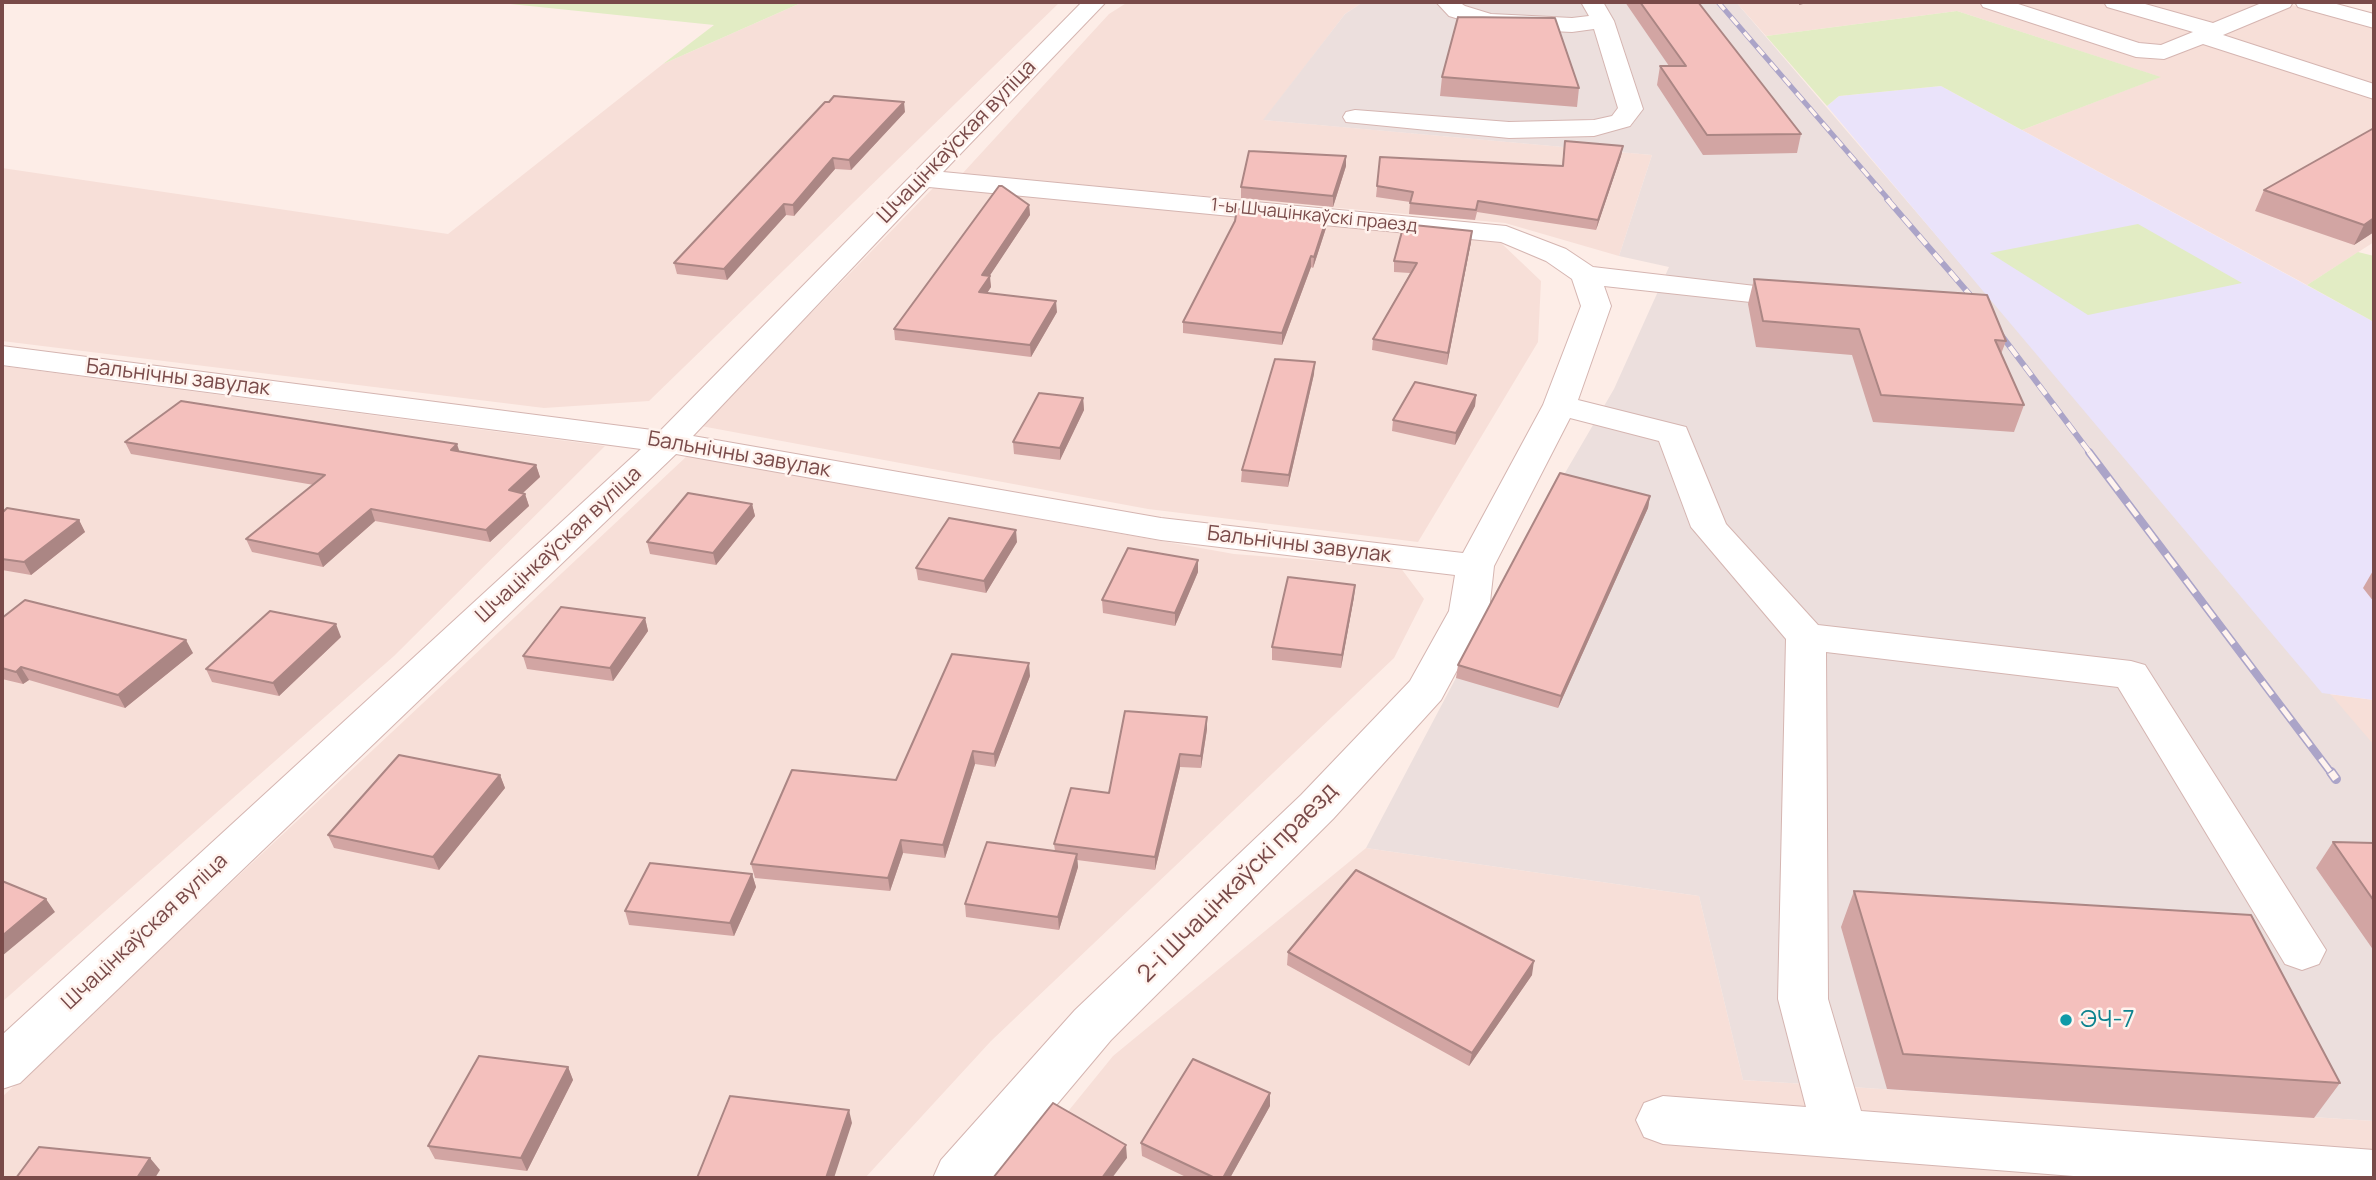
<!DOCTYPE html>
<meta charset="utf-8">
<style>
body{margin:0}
#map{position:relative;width:2376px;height:1180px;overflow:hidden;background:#fdede7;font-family:Manrope,sans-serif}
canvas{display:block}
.frame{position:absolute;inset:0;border:4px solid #794a49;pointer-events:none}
</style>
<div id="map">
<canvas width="2376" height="1180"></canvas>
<div class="frame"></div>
</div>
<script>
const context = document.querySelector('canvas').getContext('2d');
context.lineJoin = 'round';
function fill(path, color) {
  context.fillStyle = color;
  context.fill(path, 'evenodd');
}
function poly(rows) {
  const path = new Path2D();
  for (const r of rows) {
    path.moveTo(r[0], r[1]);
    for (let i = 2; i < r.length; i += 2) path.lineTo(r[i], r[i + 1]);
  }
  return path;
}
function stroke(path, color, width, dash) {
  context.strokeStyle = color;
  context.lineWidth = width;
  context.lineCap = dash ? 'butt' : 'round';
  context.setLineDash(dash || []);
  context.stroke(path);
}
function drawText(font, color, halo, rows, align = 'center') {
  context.font = font + ' Manrope,sans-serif';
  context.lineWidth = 5;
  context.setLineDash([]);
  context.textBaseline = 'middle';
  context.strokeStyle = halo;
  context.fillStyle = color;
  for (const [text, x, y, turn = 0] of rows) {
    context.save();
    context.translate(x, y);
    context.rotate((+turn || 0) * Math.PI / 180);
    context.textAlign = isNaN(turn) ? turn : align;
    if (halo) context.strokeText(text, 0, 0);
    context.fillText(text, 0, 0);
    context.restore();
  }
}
fill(poly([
 [803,2,1060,2,649,401,544,408,2,341,2,168,448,234,663,64],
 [1128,2,1363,2,1345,14,1264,120,1652,155,1619,256,1505,223,962,174,1109,14],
 [1736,2,2281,2,2374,28,2374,242,2307,285,2022,130,2160,77,1957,11,1766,36],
 [936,185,1500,242,1541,281,1538,342,1418,542,1148,509,701,426],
 [2,366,605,446,394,656,2,1002],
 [687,456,1234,554,1400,567,1424,599,1394,658,991,1041,865,1178,2,1178,2,1097],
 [2322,693,2374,700,2374,752],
 [1366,848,1699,896,1743,1080,2374,1121,2374,1178,1014,1178,1113,1056]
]), '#f7dfd8');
fill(poly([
 [1363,2,1736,2,2374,745,2374,1121,1743,1080,1699,896,1366,848,1558,485,1614,389,1669,267,1619,256,1652,155,1263,120,1345,14]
]), '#ecdfdd');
fill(poly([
 [1941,86,2374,322,2374,700,2322,693,1827,106,1839,96]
]), '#eae3fa');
fill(poly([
 [491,2,803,2,663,64,714,25],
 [1957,11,2161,77,2022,130,1941,86,1839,96,1827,106,1766,36],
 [2138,224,2242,283,2088,315,1990,253],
 [2358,252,2374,256,2374,322,2307,285]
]), '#e2ecc4');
const minor = poly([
 [1082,2,1106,2,943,172,1506,226,1566,249,1593,267,1798,291,1802,297,1798,303,1787,306,1604,286,1611,306,1578,400,1686,427,1726,524,1818,625,2131,661,2145,665,2326,950,2319,964,2302,970,2285,964,2118,687,1826,652,1828,999,1861,1111,2374,1150,2374,1178,2099,1178,1663,1144,1644,1137,1636,1120,1644,1103,1663,1096,1806,1107,1778,999,1786,639,1691,527,1659,441,1570,418,1494,566,1489,611,1441,700,1333,819,1111,1040,995,1178,933,1178,941,1160,1075,1010,1301,795,1410,681,1449,611,1455,575,1161,540,676,454,20,1083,2,1089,2,1035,641,449,2,365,2,346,660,431,1082,2],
 [929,187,1501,242,1546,261,1572,279,1581,306,1543,405,1463,553,1161,518,693,436,929,187],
 [1436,2,1459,2,1465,6,1491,14,1572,18,1589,16,1581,2,1603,2,1614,21,1643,109,1630,126,1594,136,1509,138,1346,122,1343,117,1346,112,1355,110,1509,122,1594,120,1612,116,1618,108,1594,29,1572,32,1489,28,1449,16,1436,2],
 [1980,2,2012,2,2139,43,2161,45,2193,32,2107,7,2104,2,2138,2,2213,23,2264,2,2293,2,2290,7,2223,35,2374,84,2374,99,2203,44,2164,59,2136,57,1983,7,1980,2],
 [2295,2,2329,2,2374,14,2374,28,2298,7,2295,2]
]);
stroke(minor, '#d5b5b1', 2);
fill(minor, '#fff');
const railFar3 = poly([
 [1718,2,1889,200]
]);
const railFar2 = poly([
 [1887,199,1977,303,2090,453]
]);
const railFar1 = poly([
 [2089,452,2332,774]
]);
const rail = poly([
 [2331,772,2336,779]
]);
stroke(railFar3, '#aba4c8', 5);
stroke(railFar2, '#aba4c8', 6);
stroke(railFar1, '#aba4c8', 8);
stroke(rail, '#aba4c8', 10);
stroke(railFar3, '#fff3ee', 3.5, [10]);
stroke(railFar2, '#fff3ee', 4.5, [12]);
stroke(railFar1, '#fff3ee', 5, [16]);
stroke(rail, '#fff3ee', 7, [20]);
fill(poly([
 [1625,2,1698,2,1801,134,1797,153,1703,155,1657,85,1660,66,1669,66],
 [1442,77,1579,88,1577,107,1440,96],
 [905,112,851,170,835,169,794,216,786,215,727,280,677,274,674,263],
 [2374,128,2374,232,2354,245,2255,211,2264,190],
 [1565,141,1623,146,1621,156,1596,230,1477,212,1475,220,1409,214,1410,202,1376,197,1380,157,1562,166],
 [1346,166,1333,207,1241,198,1241,187],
 [1029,205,1030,215,989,276,991,287,987,293,1057,312,1031,357,895,340,894,329],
 [1327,217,1326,228,1313,268,1311,267,1282,345,1183,333,1183,322,1235,221],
 [1471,242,1447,365,1372,350,1373,339,1410,273,1394,272,1394,261],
 [1754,279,2006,341,2001,354,2024,405,2014,432,1873,422,1852,355,1756,347,1748,304],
 [1314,374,1288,487,1241,482,1242,470],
 [1476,395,1475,406,1455,445,1392,431,1393,420],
 [1083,398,1084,410,1060,460,1014,454,1013,442],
 [125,442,459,451,536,465,540,477,523,493,525,494,529,506,490,542,375,521,323,567,252,552,246,539,314,485,131,454],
 [1650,496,1648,508,1558,708,1456,678,1458,665],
 [752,504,755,516,716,565,650,554,647,542],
 [2,513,79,520,85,532,31,575,2,570],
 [1017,542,986,593,918,580,916,568],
 [2374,569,2374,602,2363,588],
 [1198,572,1175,626,1103,613,1102,600],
 [1355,585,1354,597,1341,668,1272,660,1272,647],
 [2,618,193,653,125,708,29,680,23,684,2,679],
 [645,618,648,631,613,681,527,669,523,656],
 [341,637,279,696,212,682,206,669],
 [1030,676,995,767,975,764,945,858,903,853,890,891,755,878,751,864,896,780],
 [1207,729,1201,768,1180,767,1155,870,1077,860,1078,867,1059,930,966,917,965,904,1055,851,1054,844,1109,793],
 [500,775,505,788,439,870,334,848,328,835],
 [2333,842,2374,843,2374,951,2316,868],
 [752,874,756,887,734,936,629,925,625,911],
 [1854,891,2340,1083,2314,1118,1887,1089,1841,927],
 [1288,952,1532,975,1469,1066,1287,965],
 [568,1067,573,1080,527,1171,435,1159,428,1146],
 [1270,1106,1230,1178,1188,1178,1142,1156,1141,1143]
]), '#d2a5a3');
fill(poly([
 [1800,2,1811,2,1799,5],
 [904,102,905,112,851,170,849,160],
 [1623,146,1621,156,1596,230,1598,220],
 [1346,156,1346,166,1333,207,1333,196],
 [833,158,835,169,794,216,793,205],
 [784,204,786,215,727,280,724,269],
 [1029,205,1030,215,983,286,982,275],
 [1327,217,1326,228,1313,268,1314,257],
 [2374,218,2374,232,2354,245,2364,225],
 [1472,231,1471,242,1447,365,1448,353],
 [1311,256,1311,267,1282,345,1282,333],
 [990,276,991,287,980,304,979,292],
 [1056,301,1057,312,1031,357,1030,345],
 [1315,362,1314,374,1288,487,1289,475],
 [1476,395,1475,406,1455,445,1456,433],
 [1083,398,1084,410,1060,460,1060,448],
 [457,444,461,456,451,450],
 [536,465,540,477,513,502,509,490],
 [525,494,529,506,490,542,486,530],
 [1650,496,1648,508,1558,708,1561,696],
 [752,504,755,516,716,565,713,553],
 [371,509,375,521,323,567,318,554],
 [79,520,85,532,31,575,24,562],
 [1016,530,1017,542,986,593,984,581],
 [1198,560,1198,572,1175,626,1175,613],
 [1355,585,1354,597,1341,668,1342,655],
 [645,618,648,631,613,681,610,668],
 [336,624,341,637,279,696,273,683],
 [186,640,193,653,125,708,118,695],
 [1029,663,1030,676,995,767,994,754],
 [21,667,29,680,23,684,16,672],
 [1207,717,1207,729,1201,768,1201,756],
 [973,751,975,764,945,858,943,845],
 [1180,754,1180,767,1155,870,1155,857],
 [500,775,505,788,439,870,433,857],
 [901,840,903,853,890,891,888,878],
 [1077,854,1078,867,1059,930,1058,917],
 [752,874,756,887,734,936,730,923],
 [46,899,55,912,2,956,2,936],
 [1534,961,1532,975,1469,1066,1472,1053],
 [568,1067,573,1080,527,1171,521,1158],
 [1270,1093,1270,1106,1230,1178,1223,1178],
 [849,1110,852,1123,834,1178,826,1178],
 [1126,1145,1127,1158,1112,1178,1102,1178],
 [150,1158,160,1170,155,1178,137,1178]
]), '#ab8684');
const building = poly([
 [1640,2,1698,2,1801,134,1707,135,1660,66,1686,66,1640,2],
 [1458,17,1555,18,1579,88,1442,77,1458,17],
 [834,96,904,102,849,160,833,158,793,205,784,204,724,269,674,263,825,102,829,102,834,96],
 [2374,128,2374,218,2364,225,2264,190,2374,128],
 [1565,141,1623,146,1598,220,1478,201,1476,210,1410,203,1413,192,1377,186,1380,157,1563,166,1565,141],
 [1249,151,1346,156,1333,196,1241,187,1249,151],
 [999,186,1002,186,1029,205,982,275,990,276,979,292,1056,301,1030,345,894,329,999,186],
 [1237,209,1327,217,1314,257,1311,256,1282,333,1183,322,1235,221,1237,209],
 [1404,224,1472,231,1448,353,1373,339,1417,263,1394,261,1404,224],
 [1754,279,1987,295,2006,341,1995,340,2024,405,1881,395,1859,329,1763,321,1754,279],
 [1275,359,1315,362,1289,475,1242,470,1275,359],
 [1415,382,1476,395,1456,433,1393,420,1415,382],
 [1039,393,1083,398,1060,448,1013,442,1039,393],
 [181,401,457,444,451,450,536,465,509,490,525,494,486,530,371,509,318,554,246,539,325,475,125,442,181,401],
 [1560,473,1650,496,1561,696,1458,665,1560,473],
 [688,493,752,504,713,553,647,542,688,493],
 [7,508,79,520,24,562,2,559,2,513,7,508],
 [949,518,1016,530,984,581,916,568,949,518],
 [1128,548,1198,560,1175,613,1102,600,1128,548],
 [1288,577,1355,585,1342,655,1272,647,1288,577],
 [25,600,186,640,118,695,21,667,16,672,2,668,2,618,25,600],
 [561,607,645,618,610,668,523,656,561,607],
 [270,611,336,624,273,683,206,669,270,611],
 [952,654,1029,663,994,754,973,751,943,845,901,840,888,878,751,864,792,770,896,780,952,654],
 [1125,711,1207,717,1201,756,1180,754,1155,857,1054,844,1071,788,1109,793,1125,711],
 [399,755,500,775,433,857,328,835,399,755],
 [987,842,1077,854,1058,917,965,904,987,842],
 [2333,842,2374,843,2374,901,2333,842],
 [650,863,752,874,730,923,625,911,650,863],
 [1356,870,1534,961,1472,1053,1288,952,1356,870],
 [2,881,46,899,2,936,2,881],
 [1854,891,2251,915,2340,1083,1903,1054,1854,891],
 [479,1056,568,1067,521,1158,428,1146,479,1056],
 [1193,1059,1270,1093,1223,1178,1215,1178,1141,1143,1193,1059],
 [730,1096,849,1110,826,1178,697,1178,730,1096],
 [1053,1103,1126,1145,1102,1178,993,1178,1053,1103],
 [39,1147,150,1158,137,1178,16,1178,39,1147]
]);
fill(building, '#f4c0bd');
stroke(building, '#ab8684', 2);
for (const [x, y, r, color] of [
 [2066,1020,7,"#0f9aa8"]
]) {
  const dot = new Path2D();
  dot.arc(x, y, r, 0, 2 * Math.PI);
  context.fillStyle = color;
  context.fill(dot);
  stroke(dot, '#fff3ee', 2.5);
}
drawText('18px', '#794a49', '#fff3ee', [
 ["1-ы Шчацінкаўскі праезд",1314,216,6]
]);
drawText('21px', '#794a49', '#fff3ee', [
 ["Шчацінкаўская вуліца",957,142,-46],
 ["Бальнічны завулак",178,378,7],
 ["Бальнічны завулак",739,455,10],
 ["Шчацінкаўская вуліца",559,545,-43],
 ["Бальнічны завулак",1299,545,7],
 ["Шчацінкаўская вуліца",145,932,-43]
]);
drawText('24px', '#794a49', '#fff3ee', [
 ["2-і Шчацінкаўскі праезд",1238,883,-45]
]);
drawText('24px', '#0d838f', '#fff3ee', [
 ["ЭЧ-7",2080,1020]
], 'left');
</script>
